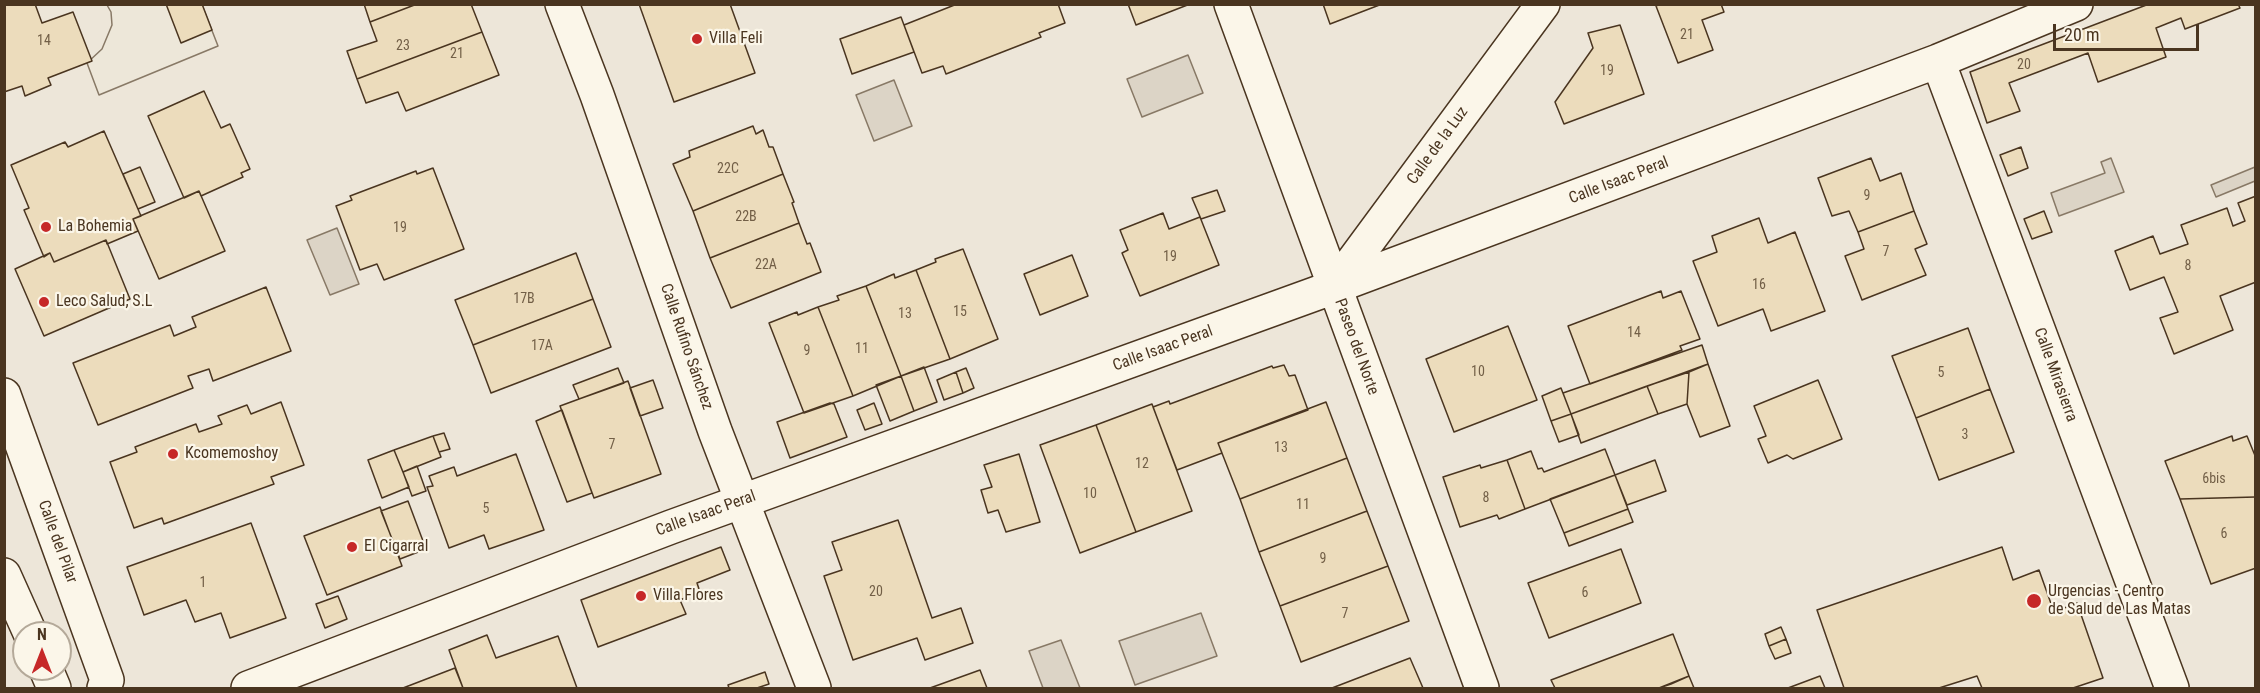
<!DOCTYPE html>
<meta charset="utf-8">
<style>
body{margin:0}
#map{position:relative;width:2260px;height:693px;overflow:hidden;background:#fbf6e9;font-family:"Roboto Condensed",sans-serif}
canvas{display:block}
.frame{position:absolute;inset:0;border:6px solid #4a3520;pointer-events:none}
.north{position:absolute;left:12px;top:621px;width:60px;height:60px;box-sizing:border-box;background:#fbf6e9;border:2px solid #b4a999;border-radius:50%;rotate:0deg;font-size:16px;font-weight:700;line-height:24px;text-align:center;color:#4a3520}
.north::after{content:'';display:block;margin:auto;width:21px;height:27px;background:#c62828;clip-path:polygon(50% 0,100% 100%,50% 72%,0 100%)}
.scale{position:absolute;left:2053px;top:24px;width:146px;height:27px;box-sizing:border-box;border:3px solid #4a3520;border-top:0;padding-left:8px;font-size:18px;line-height:21px;white-space:nowrap;color:#4a3520;-webkit-text-stroke:4px #fbf6e9;paint-order:stroke}
</style>
<div id="map">
<canvas width="2260" height="693"></canvas>
<div class="frame"></div>
<div class="north">N</div>
<div class="scale">20 m</div>
</div>
<script>
const context = document.querySelector('canvas').getContext('2d');
context.lineJoin = 'round';
function fill(path, color) {
  context.fillStyle = color;
  context.fill(path, 'evenodd');
}
function poly(rows) {
  const path = new Path2D();
  for (const r of rows) {
    path.moveTo(r[0], r[1]);
    for (let i = 2; i < r.length; i += 2) path.lineTo(r[i], r[i + 1]);
  }
  return path;
}
function stroke(path, color, width, dash) {
  context.strokeStyle = color;
  context.lineWidth = width;
  context.lineCap = dash ? 'butt' : 'round';
  context.setLineDash(dash || []);
  context.stroke(path);
}
function drawText(font, color, halo, rows, align = 'center') {
  context.font = font + ' "Roboto Condensed",sans-serif';
  context.lineWidth = 4.5;
  context.setLineDash([]);
  context.textBaseline = 'middle';
  context.strokeStyle = halo;
  context.fillStyle = color;
  for (const [text, x, y, turn = 0] of rows) {
    context.save();
    context.translate(x, y);
    context.rotate((+turn || 0) * Math.PI / 180);
    context.textAlign = isNaN(turn) ? turn : align;
    if (halo) context.strokeText(text, 0, 0);
    context.fillText(text, 0, 0);
    context.restore();
  }
}
const green = poly([
 [4,5,2255,5,2255,688,5,688,4,5],
 [24,633,60,633,60,669,24,669,24,633]
]);
fill(green, '#ede6d9');
stroke(green, '#887966', 1.5);
const parking = poly([
 [107,5,202,5,218,46,99,95,87,63,102,49,112,25,111,12,107,5]
]);
fill(parking, '#ede7d9');
stroke(parking, '#887966', 1.5);
const water = poly([
 [1188,55,1203,93,1142,117,1127,79,1188,55],
 [894,80,912,126,874,141,856,95,894,80],
 [2111,158,2124,192,2059,216,2051,193,2105,173,2101,162,2111,158],
 [2255,167,2255,181,2216,197,2211,185,2255,167],
 [337,228,359,284,330,295,307,240,337,228],
 [1201,613,1217,656,1135,685,1119,641,1201,613],
 [1061,640,1080,688,1043,688,1029,651,1061,640]
]);
fill(water, '#dcd4c6');
stroke(water, '#887966', 1.5);
const building = poly([
 [4,4,35,4,42,23,73,12,92,61,48,78,51,85,25,96,22,86,4,92,4,4],
 [166,4,202,4,212,30,181,43,166,4],
 [364,4,417,4,370,22,364,4],
 [417,4,471,4,482,32,357,79,347,51,377,41,370,22,417,4],
 [639,4,730,4,755,73,674,102,639,4],
 [957,4,1058,4,1065,23,1039,33,1041,37,946,74,943,66,922,73,904,25,957,4],
 [1128,4,1190,4,1136,25,1128,4],
 [1323,4,1382,4,1330,24,1323,4],
 [1660,4,1721,4,1724,12,1702,20,1713,50,1678,63,1656,6,1660,4],
 [2238,4,2240,8,2185,29,2181,18,2156,28,2166,57,2098,82,2088,53,2009,83,2020,111,1987,123,1970,72,2149,4,2238,4],
 [901,17,914,52,852,74,840,39,901,17],
 [1620,25,1644,94,1564,124,1555,102,1593,48,1588,33,1620,25],
 [482,32,499,75,406,111,398,92,366,103,357,79,482,32],
 [204,91,221,128,230,124,250,169,241,173,243,177,201,196,199,191,184,198,148,116,204,91],
 [753,126,756,134,763,130,769,147,773,147,783,174,693,211,673,164,690,157,689,151,753,126],
 [104,131,141,216,133,219,138,231,107,244,106,240,54,262,50,253,44,257,24,210,29,208,11,165,65,142,68,147,104,131],
 [2021,147,2028,168,2008,176,2000,155,2021,147],
 [1871,158,1880,181,1901,173,1914,211,1858,232,1849,211,1832,216,1818,178,1871,158],
 [140,167,155,202,138,209,123,174,140,167],
 [433,168,464,249,384,280,377,264,360,270,336,206,352,200,350,196,416,171,417,174,433,168],
 [783,174,794,202,792,203,799,223,710,258,693,211,783,174],
 [1217,190,1225,211,1201,219,1192,198,1217,190],
 [199,191,225,251,159,279,133,219,199,191],
 [2256,196,2256,282,2220,296,2233,330,2174,354,2160,318,2178,312,2164,277,2130,290,2115,251,2153,236,2160,254,2188,244,2181,225,2227,208,2233,226,2245,221,2238,203,2256,196],
 [1914,211,1927,244,1915,249,1926,275,1862,300,1845,256,1864,249,1858,232,1914,211],
 [2044,211,2052,232,2032,239,2024,219,2044,211],
 [1163,213,1169,229,1200,217,1219,265,1140,296,1122,253,1128,250,1120,230,1163,213],
 [1759,218,1768,243,1795,232,1825,311,1771,331,1763,309,1718,326,1693,261,1717,252,1712,236,1759,218],
 [799,223,807,244,810,243,821,272,731,308,710,258,799,223],
 [106,240,130,299,44,336,15,269,50,253,54,262,106,240],
 [963,249,998,339,950,359,916,270,936,262,935,259,963,249],
 [576,253,593,299,473,345,455,300,576,253],
 [1072,255,1088,296,1040,315,1024,274,1072,255],
 [916,270,950,359,901,376,866,286,894,274,895,278,916,270],
 [866,286,901,376,853,396,818,307,839,300,837,296,866,286],
 [266,287,291,351,213,381,209,369,188,376,193,388,98,425,73,363,170,325,174,336,196,327,192,317,266,287],
 [1661,291,1663,298,1681,291,1700,339,1680,346,1682,350,1590,384,1568,326,1661,291],
 [593,299,611,347,491,393,473,345,593,299],
 [818,307,853,396,804,413,769,323,797,312,798,315,818,307],
 [1508,326,1537,400,1454,432,1426,359,1508,326],
 [1968,328,1990,389,1916,418,1892,356,1968,328],
 [1702,345,1708,364,1571,414,1563,393,1702,345],
 [1708,364,1730,426,1700,437,1687,404,1689,372,1708,364],
 [1284,365,1289,376,1295,375,1308,410,1218,443,1222,453,1177,470,1153,407,1169,401,1170,404,1272,366,1273,368,1284,365],
 [924,367,937,402,914,411,901,376,924,367],
 [618,368,624,383,579,399,573,385,618,368],
 [966,368,974,388,963,393,956,372,966,368],
 [956,372,963,393,944,400,937,380,956,372],
 [1689,372,1687,404,1658,414,1647,386,1689,372],
 [901,376,914,411,890,421,876,385,901,376],
 [653,380,663,408,640,416,630,388,653,380],
 [1818,380,1842,439,1793,459,1787,455,1768,463,1758,439,1766,436,1754,406,1818,380],
 [628,381,661,474,594,498,560,406,628,381],
 [1647,386,1658,414,1581,443,1571,414,1647,386],
 [1561,388,1571,414,1551,421,1542,396,1561,388],
 [1990,389,2014,452,1939,480,1916,418,1990,389],
 [281,402,304,465,271,477,274,484,164,524,162,518,134,528,110,462,137,452,135,447,196,424,199,432,222,424,218,416,247,405,251,414,281,402],
 [1326,402,1347,458,1240,499,1218,443,1326,402],
 [830,403,834,404,847,437,790,458,777,422,830,403],
 [874,403,882,424,865,430,857,410,874,403],
 [1152,404,1192,511,1136,532,1096,425,1152,404],
 [562,410,592,493,567,502,536,421,562,410],
 [1571,414,1579,435,1559,442,1551,421,1571,414],
 [1096,425,1136,532,1080,553,1040,445,1096,425],
 [444,433,450,449,439,452,433,436,444,433],
 [433,436,441,457,403,472,394,450,433,436],
 [2232,436,2233,441,2247,436,2256,458,2256,497,2180,499,2165,461,2232,436],
 [1605,449,1615,475,1525,509,1507,460,1531,451,1538,469,1542,468,1544,472,1605,449],
 [394,450,409,487,382,498,368,460,394,450],
 [516,454,544,530,489,549,484,535,449,548,427,487,433,486,429,476,454,467,457,476,516,454],
 [1019,454,1040,522,1006,532,998,510,988,513,981,490,992,487,984,465,1019,454],
 [1347,458,1367,511,1259,552,1240,499,1347,458],
 [1507,460,1525,509,1499,519,1497,515,1460,527,1443,477,1480,465,1481,468,1507,460],
 [1655,460,1666,491,1627,505,1615,475,1655,460],
 [417,466,426,491,412,496,403,472,417,466],
 [1615,475,1628,509,1564,533,1550,499,1615,475],
 [2255,497,2256,568,2211,584,2180,499,2255,497],
 [408,501,426,549,400,559,381,511,408,501],
 [380,507,402,566,327,595,304,536,380,507],
 [1628,509,1633,522,1569,546,1564,533,1628,509],
 [1367,511,1388,566,1280,606,1259,552,1367,511],
 [898,520,932,618,961,608,973,643,925,660,917,638,853,660,824,576,842,570,832,542,898,520],
 [251,523,286,618,230,638,221,613,195,622,186,600,144,615,127,567,251,523],
 [721,547,730,570,697,583,700,592,680,600,686,614,598,647,581,600,721,547],
 [2002,547,2013,580,2039,570,2054,612,2077,603,2103,678,2073,688,1982,688,1977,676,1939,688,1844,688,1817,610,2002,547],
 [1621,549,1641,603,1549,638,1528,583,1621,549],
 [1388,566,1409,621,1301,662,1280,606,1388,566],
 [338,596,347,619,325,628,316,604,338,596],
 [1781,627,1786,639,1769,646,1765,634,1781,627],
 [1673,634,1689,676,1659,688,1555,688,1551,680,1673,634],
 [487,635,496,658,558,636,577,688,463,688,449,650,487,635],
 [1786,639,1791,653,1775,659,1769,646,1786,639],
 [1410,658,1423,688,1332,688,1410,658],
 [455,668,463,688,403,688,455,668],
 [980,670,987,688,930,688,980,670],
 [765,672,769,684,757,688,729,688,728,685,765,672],
 [1689,676,1694,688,1659,688,1671,684,1689,676],
 [1820,676,1825,688,1788,688,1820,676]
]);
fill(building, '#ecdcbc');
stroke(building, '#4a3520', 1.5);
const street = poly([
 [562,4,597,95,715,431,814,688],
 [1231,4,1482,688],
 [1938,61,2172,688],
 [1334,287,1543,4],
 [4,395,107,680,104,688],
 [4,575,30,633],
 [46,669,54,688],
 [248,688,671,527,1334,287,1938,61,2076,4]
]);
stroke(street, '#4a3520', 36);
stroke(street, '#fbf6e9', 33);
for (const [x, y, r, color] of [
 [697,39,6,"#c62828"],
 [46,227,6,"#c62828"],
 [44,302,6,"#c62828"],
 [173,454,6,"#c62828"],
 [352,547,6,"#c62828"],
 [641,596,6,"#c62828"],
 [2034,601,8,"#c62828"]
]) {
  const dot = new Path2D();
  dot.arc(x, y, r, 0, 2 * Math.PI);
  context.fillStyle = color;
  context.fill(dot);
  stroke(dot, '#fbf6e9', 2);
}
drawText('14px', '#725f47', null, [
 ["21",1687,35],
 ["14",44,41],
 ["23",403,46],
 ["21",457,54],
 ["20",2024,65],
 ["19",1607,71],
 ["22C",728,169],
 ["9",1867,196],
 ["22B",746,217],
 ["19",400,228],
 ["7",1886,252],
 ["19",1170,257],
 ["22A",766,265],
 ["8",2188,266],
 ["16",1759,285],
 ["17B",524,299],
 ["15",960,312],
 ["13",905,314],
 ["14",1634,333],
 ["17A",542,346],
 ["11",862,349],
 ["9",807,351],
 ["10",1478,372],
 ["5",1941,373],
 ["3",1965,435],
 ["7",612,445],
 ["13",1281,448],
 ["12",1142,464],
 ["6bis",2214,479],
 ["10",1090,494],
 ["8",1486,498],
 ["11",1303,505],
 ["5",486,509],
 ["6",2224,534],
 ["9",1323,559],
 ["1",203,583],
 ["20",876,592],
 ["6",1585,593],
 ["7",1345,614]
]);
drawText('16px', '#4a3520', '#fbf6e9', [
 ["Villa Feli",709,39],
 ["La Bohemia",58,227],
 ["Leco Salud, S.L",56,302],
 ["Kcomemoshoy",185,454],
 ["El Cigarral",364,547],
 ["Urgencias - Centro",2048,592],
 ["de Salud de Las Matas",2048,610],
 ["Villa Flores",653,596]
], 'left');
drawText('16px', '#4a3520', '#fbf6e9', [
 ["Calle de la Luz",1438,146,-54],
 ["Calle Isaac Peral",1619,181,-21],
 ["Calle Rufino Sánchez",686,347,71],
 ["Paseo del Norte",1356,347,70],
 ["Calle Isaac Peral",1163,349,-20],
 ["Calle Mirasierra",2055,375,70],
 ["Calle Isaac Peral",706,514,-20],
 ["Calle del Pilar",57,542,70]
]);
</script>
